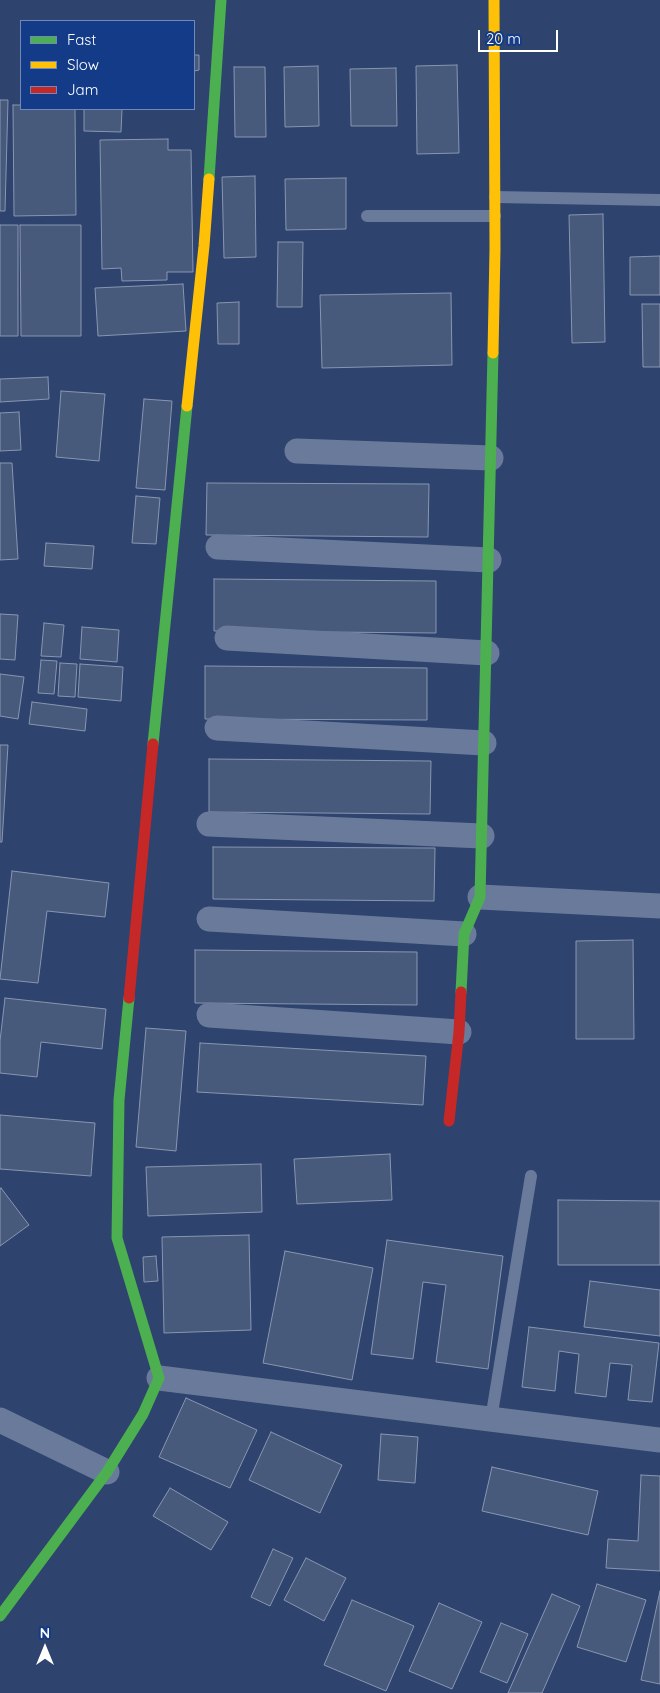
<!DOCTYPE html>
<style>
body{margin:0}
#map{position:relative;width:660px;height:1693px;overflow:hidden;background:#2e436d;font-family:Quicksand,sans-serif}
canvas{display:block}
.legend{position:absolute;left:20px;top:20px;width:175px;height:90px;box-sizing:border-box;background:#133b88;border:1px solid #7189b8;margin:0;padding:6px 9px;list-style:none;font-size:15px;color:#fff}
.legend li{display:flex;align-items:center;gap:10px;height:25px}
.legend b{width:25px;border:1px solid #7189b8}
.north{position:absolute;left:20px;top:1623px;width:50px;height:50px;-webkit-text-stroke:4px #133b88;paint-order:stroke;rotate:0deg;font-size:14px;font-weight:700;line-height:20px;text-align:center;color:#fff}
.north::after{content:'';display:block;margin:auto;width:18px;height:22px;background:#fff;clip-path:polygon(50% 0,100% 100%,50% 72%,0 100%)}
.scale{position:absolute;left:478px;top:30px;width:80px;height:22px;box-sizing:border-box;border:2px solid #fff;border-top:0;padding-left:6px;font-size:15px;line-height:18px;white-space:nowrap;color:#fff;-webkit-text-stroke:4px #133b88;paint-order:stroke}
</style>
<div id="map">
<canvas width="660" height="1693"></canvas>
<ul class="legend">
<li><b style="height:6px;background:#4caf50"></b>Fast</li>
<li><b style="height:6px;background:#ffc107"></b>Slow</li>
<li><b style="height:6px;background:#c62828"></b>Jam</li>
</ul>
<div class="north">N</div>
<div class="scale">20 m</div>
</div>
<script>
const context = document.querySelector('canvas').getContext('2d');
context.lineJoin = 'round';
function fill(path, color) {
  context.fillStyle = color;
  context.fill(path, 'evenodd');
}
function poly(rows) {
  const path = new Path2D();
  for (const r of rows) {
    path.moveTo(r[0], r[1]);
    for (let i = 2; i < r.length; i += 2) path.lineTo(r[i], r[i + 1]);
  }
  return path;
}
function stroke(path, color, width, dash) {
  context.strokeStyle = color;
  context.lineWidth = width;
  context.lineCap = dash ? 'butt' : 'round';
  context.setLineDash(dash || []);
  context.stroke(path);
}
const building = poly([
 [194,55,199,55,199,70,194,71,194,55],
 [457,65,459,153,417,154,416,66,457,65],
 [318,66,319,126,285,127,284,67,318,66],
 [234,67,265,67,266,137,235,137,234,67],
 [396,68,397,126,351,126,350,69,396,68],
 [0,100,8,100,5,211,0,211,0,100],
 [13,105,21,105,21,109,75,109,76,215,14,216,13,105],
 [84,109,122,109,121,132,84,131,84,109],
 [168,139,168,150,191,150,193,272,167,272,167,280,122,281,121,268,102,269,100,140,168,139],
 [255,176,256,257,224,258,222,177,255,176],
 [346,178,346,229,286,230,285,179,346,178],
 [603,214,605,342,572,343,569,215,603,214],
 [0,225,18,225,18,336,0,336,0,225],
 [20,225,81,225,81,336,21,336,20,225],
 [278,242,303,242,302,307,277,307,278,242],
 [660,256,660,295,630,295,630,257,660,256],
 [183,284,186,331,98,336,95,288,183,284],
 [451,293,452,365,322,368,320,295,451,293],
 [239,302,239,344,218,344,217,303,239,302],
 [642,304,660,304,660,367,643,367,642,304],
 [48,377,49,399,0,402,0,379,48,377],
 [61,391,105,394,99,461,56,457,61,391],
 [144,399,172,401,165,490,136,488,144,399],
 [19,412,21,450,0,451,0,413,19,412],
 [0,463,12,463,18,559,0,560,0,463],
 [207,483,429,484,428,537,206,535,207,483],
 [136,496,160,498,156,544,132,543,136,496],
 [46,543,94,546,92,569,44,566,46,543],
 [214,579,436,581,436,633,214,631,214,579],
 [0,614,18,615,15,660,0,659,0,614],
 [44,623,64,625,61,657,41,656,44,623],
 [82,627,119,630,117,662,80,659,82,627],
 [41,660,57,661,54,694,38,693,41,660],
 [60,663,77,664,75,697,58,696,60,663],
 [80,664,123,667,121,701,78,697,80,664],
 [205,666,427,668,427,720,205,719,205,666],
 [0,674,24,677,18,719,0,716,0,674],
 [32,702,87,709,85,731,29,724,32,702],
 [0,745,8,745,2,842,0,842,0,745],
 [209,759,431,761,430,814,209,812,209,759],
 [213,847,435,848,434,901,213,899,213,847],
 [12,871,109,883,105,917,47,911,38,983,0,979,12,871],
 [633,940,634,1039,576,1039,576,941,633,940],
 [195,950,417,952,417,1005,195,1003,195,950],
 [5,998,106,1009,102,1049,41,1042,37,1077,0,1073,0,1041,5,998],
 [146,1028,186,1031,176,1151,136,1147,146,1028],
 [200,1043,426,1056,423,1105,197,1092,200,1043],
 [0,1115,95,1123,91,1176,0,1169,0,1115],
 [390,1154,392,1200,297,1204,294,1159,390,1154],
 [261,1164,262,1212,148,1216,146,1167,261,1164],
 [1,1188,29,1225,0,1246,0,1189,1,1188],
 [558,1200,660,1201,660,1265,558,1265,558,1200],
 [249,1235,251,1330,164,1333,162,1237,249,1235],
 [387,1240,503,1256,488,1369,436,1362,446,1285,423,1282,413,1359,371,1354,387,1240],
 [285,1251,373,1268,352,1380,263,1363,285,1251],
 [156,1256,158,1281,144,1282,143,1257,156,1256],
 [590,1281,660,1290,660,1336,584,1327,590,1281],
 [529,1327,659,1343,652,1402,628,1400,632,1365,610,1363,606,1397,575,1393,579,1354,559,1351,555,1391,522,1387,529,1327],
 [186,1398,257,1430,230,1488,159,1457,186,1398],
 [271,1432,342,1465,320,1513,249,1480,271,1432],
 [381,1434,418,1437,415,1483,378,1480,381,1434],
 [492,1467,598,1491,588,1535,482,1511,492,1467],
 [641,1475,660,1476,660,1571,606,1568,608,1539,638,1541,641,1475],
 [170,1488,228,1522,211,1550,153,1516,170,1488],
 [273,1549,293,1558,270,1606,251,1597,273,1549],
 [306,1558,346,1578,324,1621,284,1600,306,1558],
 [597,1584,646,1600,626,1662,577,1647,597,1584],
 [660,1591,660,1684,641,1680,660,1591],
 [552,1594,580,1606,542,1693,508,1693,552,1594],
 [352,1600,414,1626,386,1691,324,1665,352,1600],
 [439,1603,482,1622,452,1689,409,1671,439,1603],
 [501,1623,528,1634,507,1683,480,1672,501,1623]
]);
fill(building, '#485a7c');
stroke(building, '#8896b1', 1);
stroke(poly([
 [495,197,660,200],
 [367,216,495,216],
 [491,1419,531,1176]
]), '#6a7a9b', 12);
stroke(poly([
 [297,451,491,458],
 [218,547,489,560],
 [227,638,487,653],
 [217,728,484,743],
 [209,824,482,836],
 [480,897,660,906],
 [209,919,464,934],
 [209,1015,459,1032],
 [159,1378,660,1440],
 [0,1420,107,1472]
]), '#6a7a9b', 25);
stroke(poly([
 [209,179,221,0],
 [153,744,187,406],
 [461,992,464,934,480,897,493,353],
 [0,1616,107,1472,143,1414,159,1378,117,1238,119,1100,129,998]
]), '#4caf50', 11);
stroke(poly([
 [493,353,495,249,494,0],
 [187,406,204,246,209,179]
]), '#ffc107', 11);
stroke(poly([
 [129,998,153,744],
 [449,1121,459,1032,461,992]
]), '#c62828', 11);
</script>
